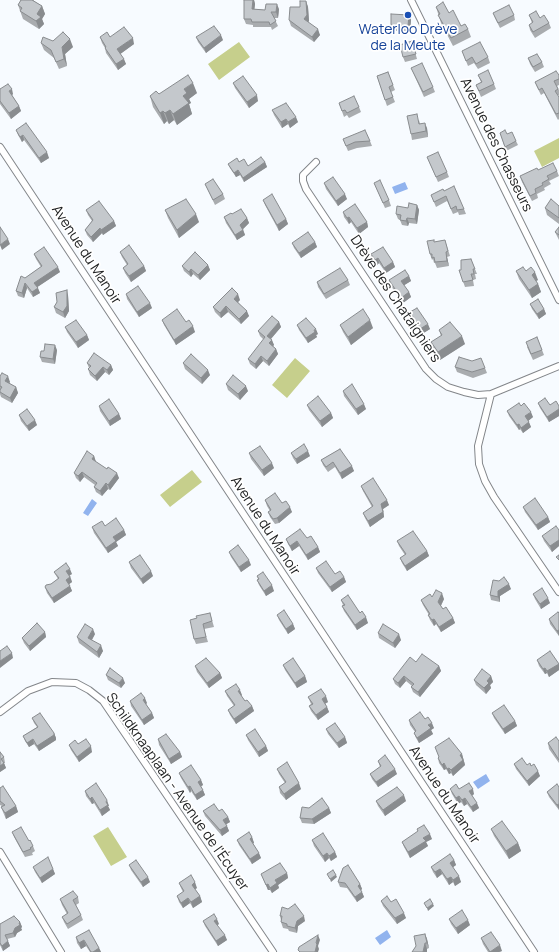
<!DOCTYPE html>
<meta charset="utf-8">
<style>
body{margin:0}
canvas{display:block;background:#f7fbff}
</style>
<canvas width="559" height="952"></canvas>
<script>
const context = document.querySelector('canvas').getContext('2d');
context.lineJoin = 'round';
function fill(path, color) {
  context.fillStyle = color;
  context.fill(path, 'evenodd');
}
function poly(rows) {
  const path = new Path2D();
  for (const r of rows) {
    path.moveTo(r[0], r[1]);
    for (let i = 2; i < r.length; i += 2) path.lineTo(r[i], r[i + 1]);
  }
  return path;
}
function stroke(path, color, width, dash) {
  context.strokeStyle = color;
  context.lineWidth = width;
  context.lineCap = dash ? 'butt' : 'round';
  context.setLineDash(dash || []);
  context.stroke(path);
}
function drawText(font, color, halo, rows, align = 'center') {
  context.font = font + ' Manrope,sans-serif';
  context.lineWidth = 3.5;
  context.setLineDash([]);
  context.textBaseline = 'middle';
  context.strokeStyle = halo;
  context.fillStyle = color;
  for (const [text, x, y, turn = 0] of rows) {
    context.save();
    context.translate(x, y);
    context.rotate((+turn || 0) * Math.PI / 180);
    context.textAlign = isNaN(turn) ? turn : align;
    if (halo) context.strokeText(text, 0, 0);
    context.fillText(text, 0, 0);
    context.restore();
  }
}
fill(poly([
 [239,42,250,57,219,80,208,64],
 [559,138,559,158,542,167,534,151],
 [295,358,310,371,287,398,272,385],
 [192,470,202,482,170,507,160,495],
 [108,827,127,857,111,866,93,836]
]), '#c6cf8c');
fill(poly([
 [405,182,408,189,395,194,392,187],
 [92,499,97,503,88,516,83,513],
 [486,774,490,781,478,789,473,782],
 [387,930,391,937,380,945,375,938]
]), '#91b3ee');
const minor = poly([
 [411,0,559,300],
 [0,147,534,952],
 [316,162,303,175,303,181,306,189,426,369,436,379,448,387,464,392,478,395,491,394,559,366],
 [491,394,478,446,479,464,485,481,494,497,559,592],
 [0,712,28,691,52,682,76,683,89,690,103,701,273,952],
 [0,852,61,952]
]);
stroke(minor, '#83868a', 8);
stroke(minor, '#fff', 6);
fill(poly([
 [21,0,34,0,34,1,42,6,45,14,42,19,44,24,39,29,23,19,18,5],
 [244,0,254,0,255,4,254,9,265,10,279,9,278,18,274,18,278,26,272,30,271,27,253,27,253,25,246,24,244,19],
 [306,1,308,7,309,21,308,22,320,35,314,42,291,26,289,20],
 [436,7,449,13,461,26,468,29,471,37,453,46,441,23],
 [493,13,514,15,515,20,500,28,495,18],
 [409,15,411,20,410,31,393,31,391,25],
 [529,15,540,18,549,23,551,28,535,38,530,30,529,25,532,23],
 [100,37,110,37,134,44,120,54,126,64,118,70,106,53,105,48,102,43],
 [196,37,223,40,206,53,198,42],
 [53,41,73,47,65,54,67,66,59,69,54,58,44,50,41,43],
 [412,41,417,59,405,62,403,57],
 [462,51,488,57,490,63,478,69,474,63,468,66],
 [528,58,542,62,544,67,535,72,530,64],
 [411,68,433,87,435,92,424,97],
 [388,72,395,90,391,92,395,102,387,106,377,76],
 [478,75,494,84,496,89,481,97,476,85,481,82],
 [559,75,559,85,557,86,559,90,559,95,558,95,559,97,559,119,558,120,544,93,541,95,537,87,535,82],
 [233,83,258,101,249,108,235,88],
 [0,89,13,94,12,95,19,106,21,111,11,119,0,104],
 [197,93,189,99,191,103,189,104,192,114,177,125,174,120,169,124,167,121,164,124,153,107,150,96,159,94],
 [339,103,359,107,361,112,349,118,347,115,344,117],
 [272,110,298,122,290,128,288,124,282,128,274,115],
 [419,120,420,124,427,128,428,137,412,140,411,134],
 [16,130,49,158,41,163,24,140,22,142,18,135],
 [500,133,516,141,518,145,506,151],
 [343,139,370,141,372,146,357,148,348,151],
 [427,157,447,172,449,177,438,182],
 [239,162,248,166,265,162,267,167,244,182,240,175,236,177,230,168,228,164],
 [538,170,557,171,559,176,549,181,551,184,544,188,545,190,537,194,538,198,532,201,522,182,520,176],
 [324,183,347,199,338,206,326,189],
 [374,183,389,200,391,206,385,208],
 [205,184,223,194,225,199,215,205],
 [444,191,464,209,466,214,459,215,458,212,453,214,447,201,436,207,431,195],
 [263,200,286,219,288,224,279,231,265,205],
 [417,205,419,210,417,224,409,223,408,226,402,225,400,220,398,219,396,214,408,208],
 [559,206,559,224,547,215,545,208],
 [86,210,114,221,116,226,103,235,102,233,93,242,87,235,85,230,92,221,88,215],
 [165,210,199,222,179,238,168,218],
 [343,212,367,222,368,227,359,234,351,222,349,224,344,217],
 [232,214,247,218,249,223,243,229,245,235,237,240,226,223,224,217],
 [559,227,559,240,555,232],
 [445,240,450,256,447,257,449,266,437,268,435,263,434,263,433,259,432,260,430,254,435,242],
 [315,242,317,247,301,258,294,248,292,243],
 [120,252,144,266,146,271,131,282,125,273,123,268,127,265,122,257],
 [34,254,60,272,37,287,40,293,33,297,27,288,24,298,18,296,16,291,25,278,41,267,36,259],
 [371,254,393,262,395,267,386,273,379,263,377,265,372,259],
 [471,259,477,274,475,274,476,279,473,280,474,286,465,287,459,270,461,270],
 [208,265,210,270,200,280,193,274,191,277,184,271,182,266],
 [516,271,526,271,538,280,536,281,538,284,541,292,532,298,519,279],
 [409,276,411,281,404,285,409,292,411,297,403,303,391,286,389,280],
 [348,280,350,285,326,299,318,287,317,282],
 [126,294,152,308,139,317,127,299],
 [68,295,69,311,65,318,56,313,54,307,57,302],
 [240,300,238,302,249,316,241,324,228,312,221,318,215,312,213,307],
 [530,304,544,309,546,314,539,319,532,309],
 [410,312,430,329,422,334,412,318],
 [162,320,186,322,195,332,176,345,164,325],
 [279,322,281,327,271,339,274,345,273,346,276,349,278,354,269,366,263,361,256,369,250,364,248,359,264,340,260,336,258,331],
 [297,325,318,334,316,335,317,337,308,343,299,330],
 [340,325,373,328,351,345,343,332],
 [65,327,87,335,89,340,78,348,67,332],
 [439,330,465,344,440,360,434,350,431,342,441,336],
 [537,337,544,355,533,360,527,347],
 [57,350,55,364,42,362,40,357],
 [87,363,111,365,113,370,109,375,105,372,97,381,90,375,88,369,89,368],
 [183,363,210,375,202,384,185,369],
 [455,367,485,368,487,373,473,378,457,372],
 [0,376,10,382,9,383,16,387,18,393,12,403,1,397,0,394],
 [226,384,248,391,240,400,228,390],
 [343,391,366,409,358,415,344,396],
 [538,403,559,406,559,416,549,422,540,408],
 [307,405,331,413,333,418,322,427,309,410],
 [99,406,119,414,121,419,110,426,100,411],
 [521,406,533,417,528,421,531,427,523,433,520,429,519,430,509,416,507,411],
 [19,415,37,425,29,431,21,421],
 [340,449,354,471,342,479,335,467,328,472,323,465,321,460],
 [249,453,274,468,264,476,251,459],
 [291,453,310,456,297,464,293,458],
 [94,456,96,462,119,478,110,490,108,489,102,496,96,492,94,487,95,485,84,477,80,482,76,478,74,473],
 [361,486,389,505,383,509,384,517,370,527,365,518,363,513,372,507,363,491],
 [265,500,282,503,292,512,279,523,275,524,270,517,268,512,270,511,267,506],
 [523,507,548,517,550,522,538,530,525,512],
 [105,526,124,530,126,535,116,542,118,546,108,553,94,533,92,527],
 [559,530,559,546,552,552,544,541,542,536],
 [307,538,318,547,320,552,308,560,299,546,292,551,288,544,286,539],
 [397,541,427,551,429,556,407,571,402,563,400,558,405,555,399,546],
 [229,552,251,565,241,572,231,557],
 [129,562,153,576,143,584,131,568],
 [316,568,344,577,346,582,332,592,318,573],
 [54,572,72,574,70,575,72,582,69,584,72,591,54,603,47,593,45,587,51,584,58,579],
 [257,576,274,591,266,596,259,585,257,580,258,579],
 [499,581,511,589,500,596,500,602,491,600,490,595],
 [533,594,550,603,541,609,535,599],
 [432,597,444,599,441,606,443,609,453,618,455,623,441,632,436,624,434,626,430,620,428,615,429,615,423,605,421,600],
 [341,600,360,613,368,623,357,630,344,611,342,606,343,605],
 [210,613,214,627,204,629,208,642,196,644,194,639,197,618],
 [559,613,559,636,550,624,549,619],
 [277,615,293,624,295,629,288,634,279,620],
 [45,632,46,637,30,651,24,643,22,638],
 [378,633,401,640,395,648,379,638],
 [95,634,92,640,103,651,99,658,79,643,77,637],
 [537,660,559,664,559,670,549,677,547,673,545,674,539,666],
 [416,662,439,666,441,671,420,697,413,692,411,687,412,686,406,681,400,688,395,684,393,679],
 [283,665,305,676,307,682,297,688,285,670],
 [195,666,220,673,222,678,209,688,197,672],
 [106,675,125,683,121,688,108,680],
 [491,676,493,682,490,685,491,688,486,694,476,685,474,680],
 [225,691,242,695,241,696,245,701,252,706,254,711,236,724,230,715,228,710,234,706,227,696],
 [308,697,328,702,325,704,327,707,329,712,318,720,311,711,309,706,311,704],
 [130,701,147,703,146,704,152,713,154,718,144,725,131,706],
 [492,713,515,721,517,726,505,734,494,718],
 [32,718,54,733,56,738,56,740,39,751,34,744,29,747,25,741,23,736,37,727,34,723],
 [425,719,434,728,431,730,433,734,419,743,416,738,414,733,415,732,410,725,409,720],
 [326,729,345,737,347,743,339,748,328,734],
 [246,735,266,746,268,751,259,757,248,740],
 [158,739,180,752,182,757,171,764,159,745],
 [559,741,559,763,549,749,548,743],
 [78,744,92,752,79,762,71,750,69,745],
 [435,747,462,754,465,765,453,776,451,773,449,774,446,769,444,770,439,763,438,758,439,757],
 [0,752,4,757,5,763,4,763,6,768,0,772],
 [378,761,397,774,378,787,372,779,370,774,380,767],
 [514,764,531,766,540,776,529,786,516,769],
 [277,769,301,789,286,800,280,793,279,787,285,783,279,774],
 [179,773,201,780,203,785,201,786,205,795,197,800,191,791,190,793,181,778],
 [557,784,559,810,549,797,547,792],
 [0,788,16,806,18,812,6,819,3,812,1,807,2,806,0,805],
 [450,789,459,789,474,794,472,796,479,808,473,812,467,804,464,806,461,802,458,804,452,794],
 [85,791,109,806,108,806,110,810,102,816,94,803,92,804,86,796],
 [376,801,406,801,385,816,378,806],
 [309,808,329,808,331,813,314,824,302,823,300,818],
 [203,811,219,811,228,817,230,822,226,824,229,831,222,836,205,816],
 [417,829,432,839,426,842,428,846,410,858,404,847,402,842,418,832],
 [491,829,518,843,521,851,509,859,494,836],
 [12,832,33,846,35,851,32,853,33,855,25,857,14,837],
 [252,837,254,843,253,843,261,858,252,864,239,845,237,840],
 [312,840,335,852,337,857,331,861,329,858,325,862,314,846],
 [454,860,456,865,453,867,461,882,455,886,453,882,449,885,442,874,437,878,433,872,431,867],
 [129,865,150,882,143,887,131,870],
 [33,867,53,869,55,874,42,883,35,872],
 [287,873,288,878,278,885,279,888,272,893,270,890,268,890,261,874],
 [338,882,360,884,362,889,361,890,364,897,357,902,347,888,340,887],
 [179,883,197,888,195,889,200,896,202,902,193,908,190,903,183,908,179,902,177,896,183,892,181,888],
 [78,897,79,903,76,905,81,915,83,920,68,929,64,922,62,917,67,914,62,905,60,899],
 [381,901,391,902,406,918,397,924,383,906],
 [280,916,305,921,298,926,297,933,289,931,288,929,283,928,281,922,281,920],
 [449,919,470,925,458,934,451,924],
 [203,921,219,924,217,925,227,940,218,946,205,926],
 [20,922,22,927,21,928,22,930,17,933,15,937,7,939,10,946,3,951,0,945,0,924],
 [425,934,427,939,429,948,427,949,427,952,412,952],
 [76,937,99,948,101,952,90,952,86,946,81,949,77,943],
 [481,938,502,951,499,952,488,952,483,944]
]), '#a9acaf');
fill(poly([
 [253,0,254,0,255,4,254,14,252,9],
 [306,1,308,7,309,21,306,25,304,19],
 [277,4,279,9,278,18,276,12],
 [42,6,45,14,42,19,44,24,39,29,36,21,37,14],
 [409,15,411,20,410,31,408,26],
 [318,29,320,35,314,42,312,37],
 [221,35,223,40,206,53,204,48],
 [133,38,134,44,119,55,117,49],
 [70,39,73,47,65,54,67,66,64,59,62,47],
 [124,59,126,64,118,70,116,64],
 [193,83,197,93,189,99,191,103,189,104,192,114,177,125,173,114,183,96,184,89],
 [12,89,13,94,11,96,9,91],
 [257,95,258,101,249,108,247,102],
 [19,106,21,111,11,119,9,113],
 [170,110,174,120,169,124,165,113],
 [163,111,167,121,164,124,160,113],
 [296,117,298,122,290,128,288,122],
 [286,119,288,124,282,128,281,122],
 [425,123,427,128,428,137,426,131],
 [23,135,24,140,22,142,20,137],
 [47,152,49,158,41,163,39,158],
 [265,162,267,167,244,182,243,178],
 [238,170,240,175,236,177,234,173],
 [345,194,347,199,338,206,336,201],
 [417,205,419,210,417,224,415,219],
 [196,214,199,222,179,238,177,230],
 [349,217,351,222,349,224,347,218],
 [247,218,249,223,242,230,240,225],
 [407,218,409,223,408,226,406,221],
 [286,219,288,224,279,231,277,225],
 [114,221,116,226,103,235,101,230],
 [367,222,368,227,359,234,357,228],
 [100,228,102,233,93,242,91,237],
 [243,230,245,235,237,240,235,235],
 [8,239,10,244,2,250,0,245],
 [315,242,317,247,301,258,299,253],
 [446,252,447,257,449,266,447,261],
 [378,258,379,263,377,265,375,260],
 [393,262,395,267,386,273,384,268],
 [208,265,210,270,200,280,198,275],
 [144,266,146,271,131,282,129,276],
 [58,267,60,272,36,288,34,283],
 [191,269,193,274,191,277,189,272],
 [535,272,538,280,534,282,532,275],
 [409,276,411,281,403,286,401,281],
 [25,283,27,288,24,298,22,293],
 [538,284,541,292,532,298,529,290],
 [38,288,40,293,33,297,32,292],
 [67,290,68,295,69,311,65,318,63,312],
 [409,292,411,297,403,303,401,298],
 [238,294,240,300,236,304,234,299],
 [150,303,152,308,139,317,137,312],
 [226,306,228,312,221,318,220,313],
 [544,309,546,314,539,319,537,314],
 [247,311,249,316,241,324,239,319],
 [370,320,373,328,351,345,348,337],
 [279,322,281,327,269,341,267,336],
 [428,324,430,329,422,334,420,329],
 [193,326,195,332,176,345,174,340],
 [316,329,318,334,316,335,317,337,308,343,306,338],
 [87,335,89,340,78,348,76,342],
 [462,336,465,344,440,360,438,352],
 [272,340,274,345,271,348,269,343],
 [55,345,57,350,55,364,53,359],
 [276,349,278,354,269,366,267,361],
 [261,356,263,361,256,369,255,364],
 [111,365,113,370,109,375,107,370],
 [103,367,105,372,97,381,95,376],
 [208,370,210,375,202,384,201,378],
 [8,376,10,382,7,386,5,381],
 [246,386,248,391,240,400,238,394],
 [16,387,18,393,12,403,10,398],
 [364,404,366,409,358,415,356,409],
 [559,409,559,416,549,422,547,417],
 [531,412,533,417,527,422,525,416],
 [331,413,333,418,322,427,320,421],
 [119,414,121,419,110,426,109,421],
 [35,420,37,425,29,431,27,426],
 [529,422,531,427,523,433,521,428],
 [519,424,520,429,519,430,517,425],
 [308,451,310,456,297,464,296,459],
 [94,456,96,462,92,459],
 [272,463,274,468,264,476,262,470],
 [352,466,354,471,342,479,340,473],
 [82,472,84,477,80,482,78,476],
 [117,473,119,478,110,490,108,485],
 [106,483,108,489,102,496,100,491],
 [387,500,389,505,383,509,384,517,370,527,368,521,381,504],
 [290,507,292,512,279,523,277,518],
 [548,517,550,522,538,530,536,525],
 [124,530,126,535,116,542,118,546,108,553,106,548,113,537],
 [559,540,559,546,552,552,550,546],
 [297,541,299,546,292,551,290,546],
 [318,547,320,552,308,560,306,555],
 [427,551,429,556,407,571,405,566],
 [249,560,251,565,241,572,239,567],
 [70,569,72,574,68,576,66,571],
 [151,571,153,576,143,584,141,579],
 [70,577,72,582,68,585,66,580],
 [344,577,346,582,332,592,330,587],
 [509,584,511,589,500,596,500,602,498,597,498,591],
 [272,585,274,591,266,596,264,591],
 [70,586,72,591,54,603,52,598],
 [442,593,444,599,440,607,438,602],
 [548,598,550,603,541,609,540,604],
 [366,617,368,623,357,630,355,625],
 [453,618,455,623,441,632,439,627],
 [434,619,436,624,434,626,432,620],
 [293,624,295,629,288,634,286,629],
 [93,629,95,634,90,643,88,638],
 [559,630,559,636,557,631],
 [45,632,46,637,30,651,29,646],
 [399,634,401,640,395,648,393,643],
 [101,645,103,651,99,658,97,652],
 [12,653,13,658,0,668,0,661],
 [559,664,559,670,549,677,547,671],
 [439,666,441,671,420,697,418,692],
 [545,668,547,673,545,674,543,669],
 [220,673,222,678,209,688,207,683],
 [305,676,307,682,297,688,295,683],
 [404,676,406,681,400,688,398,683],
 [491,676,493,682,490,685,491,688,486,694,484,688,487,681],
 [123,678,125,683,121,688,119,683],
 [240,690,242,695,240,697,238,691],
 [326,696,328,702,324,704,322,699],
 [145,698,147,703,145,705,143,700],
 [252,706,254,711,236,724,234,719],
 [327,707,329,712,318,720,316,715],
 [152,713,154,718,144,725,142,720],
 [515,721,517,726,505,734,503,729],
 [432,723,434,728,431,730,433,734,419,743,417,738,428,725],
 [54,733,56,738,56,740,39,751,37,746],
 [345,737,347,743,339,748,337,743],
 [33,739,34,744,29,747,27,743],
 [91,746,92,752,79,762,77,757],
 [266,746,268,751,259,757,258,752],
 [180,752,182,757,171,764,169,759],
 [462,754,465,765,453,776,451,770,460,755],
 [4,763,6,768,0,772,0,766],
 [444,763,446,769,444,770,442,765],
 [449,768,451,773,449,774,447,769],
 [395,769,397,774,378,787,376,782],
 [538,771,540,776,529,786,527,781],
 [201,780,203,785,200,787,198,782],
 [299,783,301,789,286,800,284,794],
 [190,786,191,791,190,793,188,787],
 [473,789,474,794,471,796,469,791],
 [203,790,205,795,197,800,195,795],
 [404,795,406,801,385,816,383,810],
 [459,796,461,802,458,804,456,798],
 [92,797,94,803,92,804,90,799],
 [465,798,467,804,464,806,462,800],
 [107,800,109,806,108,806,110,810,102,816,100,810,106,802],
 [477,803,479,808,473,812,471,807],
 [559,804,559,810,557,805],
 [16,806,18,812,6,819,5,813],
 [329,808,331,813,314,824,312,819],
 [228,817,230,822,225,825,223,820],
 [227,826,229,831,222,836,220,830],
 [430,834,432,839,426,842,428,846,410,858,408,852,423,838],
 [252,837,254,843,252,844,250,839],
 [518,843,521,851,509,859,506,851],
 [335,852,337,857,331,861,329,856],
 [259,853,261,858,252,864,250,859],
 [327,853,329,858,325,862,323,856],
 [454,860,456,865,452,868,450,863],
 [53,869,55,874,42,883,40,878],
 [440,869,442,874,437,878,435,872],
 [287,873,288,878,278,885,279,888,272,893,270,888,275,880],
 [336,875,337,877,331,882,330,879],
 [459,876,461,882,455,886,453,880],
 [148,877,150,882,143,887,141,882],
 [451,877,453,882,449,885,447,879],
 [195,882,197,888,194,890,192,885],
 [268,884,270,890,268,890,266,885],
 [360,884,362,889,360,891,358,886],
 [362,892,364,897,357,902,355,897],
 [200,896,202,902,193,908,191,902],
 [188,898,190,903,183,908,181,903],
 [433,904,434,906,428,911,427,908],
 [404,913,406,918,397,924,395,918],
 [304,916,305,921,298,926,297,933,295,928,297,921],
 [217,919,219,924,216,926,214,921],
 [468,920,470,925,458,934,456,928],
 [20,922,22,927,21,928,22,930,17,933,15,937,13,933,15,928],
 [425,934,427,939,429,948,427,943],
 [225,935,227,940,218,946,216,941],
 [318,935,320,940,318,946,319,949,318,952,315,952,316,943],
 [84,940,86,946,81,949,79,943],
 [8,941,10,946,3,951,2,946],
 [425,943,427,949,427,952,423,952],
 [500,945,502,951,499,952,490,952],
 [99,948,101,952,93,952]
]), '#898c8f');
const building = poly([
 [21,0,32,0,42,6,37,14,41,17,36,21,20,11,22,8,18,5,21,0],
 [244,0,253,0,252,9,265,10,266,4,277,4,276,12,271,12,276,21,270,25,269,22,252,22,251,19,244,19,244,0],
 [300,1,306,1,307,15,304,19,318,29,312,37,289,20,290,7,300,7,300,1],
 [443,2,449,13,453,10,461,26,465,24,468,29,451,38,438,15,440,14,436,7,443,2],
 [509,5,514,15,498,23,493,13,509,5],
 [536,11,540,18,544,15,549,23,533,32,529,25,533,22,529,15,536,11],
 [391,14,409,15,408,26,391,25,391,14],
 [214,26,221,35,204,48,196,37,214,26],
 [124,27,133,38,117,49,124,59,116,64,105,48,106,47,100,37,107,32,110,37,124,27],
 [63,32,70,39,62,47,64,59,56,62,51,50,41,43,43,37,53,41,63,32],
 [412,41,416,54,403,57,400,45,412,41],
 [480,42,488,57,476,64,472,57,466,61,462,51,480,42],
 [537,54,542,62,533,67,528,58,537,54],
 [422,63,433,87,423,92,411,68,422,63],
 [488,70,494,84,479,91,476,85,482,82,478,75,488,70],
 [556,71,559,75,559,79,554,81,558,89,555,91,559,97,559,113,556,114,542,88,539,90,535,82,556,71],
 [388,72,393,85,389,87,393,97,385,100,377,76,388,72],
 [188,75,193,83,184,89,187,93,183,96,189,103,173,114,170,110,165,113,163,111,160,113,150,96,156,91,159,94,188,75],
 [243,76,257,95,247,102,233,83,243,76],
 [8,84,12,89,9,91,19,106,9,113,0,101,0,89,8,84],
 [354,96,359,107,347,113,345,110,342,111,339,103,354,96],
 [286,103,296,117,288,122,286,119,281,122,272,110,286,103],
 [417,114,419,124,425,123,426,131,411,134,407,116,417,114],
 [26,123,47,152,39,158,23,135,20,137,16,130,26,123],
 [365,130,370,141,355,142,346,146,343,139,365,130],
 [505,130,507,134,512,132,516,141,505,147,500,133,505,130],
 [438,152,447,172,436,177,427,157,438,152],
 [261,157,265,162,243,178,238,170,234,173,228,164,237,158,239,162,244,159,248,166,261,157],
 [553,163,557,171,547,176,549,179,542,183,543,185,535,189,536,193,530,196,520,176,537,168,538,170,553,163],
 [333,177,345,194,336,201,324,183,333,177],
 [213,179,223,194,213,200,205,184,213,179],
 [380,180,389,200,383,203,374,183,380,180],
 [454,186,464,209,457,210,456,206,451,209,446,196,434,202,431,195,443,189,444,191,454,186],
 [272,194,286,219,277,225,263,200,272,194],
 [186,199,196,214,177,230,165,210,186,199],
 [551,199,559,206,559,218,545,208,551,199],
 [99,201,114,221,101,230,100,228,91,237,85,230,93,220,86,210,99,201],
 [409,203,417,205,415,219,407,218,406,221,400,220,401,215,396,214,397,206,408,208,409,203],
 [355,204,367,222,357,228,349,217,347,218,343,212,355,204],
 [241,209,247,218,240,225,243,230,235,235,224,217,231,213,232,214,241,209],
 [0,227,8,239,0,245,0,227],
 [559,227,559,235,555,232,559,227],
 [308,232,315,242,299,253,292,243,308,232],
 [434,240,434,242,445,240,448,251,446,252,447,261,435,262,434,257,432,258,432,254,430,254,427,241,434,240],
 [129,245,144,266,129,276,123,268,128,264,120,252,129,245],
 [44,247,58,267,34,283,38,288,32,292,25,283,22,293,16,291,21,276,25,278,42,266,34,254,44,247],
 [383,247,393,262,384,268,378,258,375,260,371,254,383,247],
 [195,252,208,265,198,275,191,269,189,272,182,266,195,252],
 [471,259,475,269,473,269,474,274,471,274,473,280,463,282,459,270,461,270,461,260,471,259],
 [523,267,526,271,531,267,535,272,532,275,538,284,529,290,516,271,523,267],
 [340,268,348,280,324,294,317,282,340,268],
 [405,270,409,276,401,281,409,292,401,298,389,280,405,270],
 [138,286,150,303,137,312,126,294,138,286],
 [232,288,238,294,234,299,247,311,239,319,226,306,220,313,213,307,232,288],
 [67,290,67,306,63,312,54,307,57,302,56,293,67,290],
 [538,299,544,309,537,314,530,304,538,299],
 [417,308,428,324,420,329,410,312,417,308],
 [177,309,186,322,189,320,193,326,174,340,162,320,177,309],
 [363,309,370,320,348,337,340,325,363,309],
 [272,316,279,322,267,336,272,340,269,343,276,349,267,361,261,356,255,364,248,359,265,337,258,331,272,316],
 [306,318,316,329,314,330,315,332,306,338,297,325,306,318],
 [76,320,87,335,76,342,65,327,76,320],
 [450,322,462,336,438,352,431,342,442,335,439,330,450,322],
 [537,337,542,350,531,354,526,342,537,337],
 [45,344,55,345,53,359,40,357,41,351,44,351,45,344],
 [94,353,111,365,107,370,103,367,95,376,88,369,91,366,87,363,94,353],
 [191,354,208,370,201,378,183,363,191,354],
 [459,357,472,361,481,358,485,368,472,372,455,367,459,357],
 [2,373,8,376,5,381,16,387,10,398,0,392,0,390,2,387,0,386,0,376,2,373],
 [233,375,246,386,238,394,226,384,233,375],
 [352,384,364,404,356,409,343,391,352,384],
 [318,396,331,413,320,421,307,405,318,396],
 [545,398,550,405,556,401,559,406,559,409,547,417,538,403,545,398],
 [109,399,119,414,109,421,99,406,109,399],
 [519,403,521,406,524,403,531,412,525,416,529,422,521,428,519,424,517,425,507,411,519,403],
 [27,409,35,420,27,426,19,415,27,409],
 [304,444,308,451,296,459,291,453,304,444],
 [260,446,272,463,262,470,249,453,260,446],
 [340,449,352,466,340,473,333,462,326,467,321,460,340,449],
 [87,451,94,456,92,459,107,469,108,467,117,473,108,485,106,483,100,491,94,487,97,483,82,472,78,476,74,473,87,451],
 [373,478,387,500,381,504,383,512,368,521,363,513,373,506,361,486,373,478],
 [275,493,282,503,286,501,290,507,277,518,273,519,268,512,271,510,265,500,275,493],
 [535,498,548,517,536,525,523,507,535,498],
 [116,518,124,530,113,537,116,541,106,548,92,527,102,521,105,526,116,518],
 [556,526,559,530,559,540,550,546,542,536,556,526],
 [300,529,307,538,311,536,318,547,306,555,297,541,290,546,286,539,300,529],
 [413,531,427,551,405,566,400,558,406,554,397,541,413,531],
 [238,545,249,560,239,567,229,552,238,545],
 [140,555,151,571,141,579,129,562,140,555],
 [559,555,559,560,556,557,559,555],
 [326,561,335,574,340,571,344,577,330,587,316,568,326,561],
 [66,563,70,569,66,571,70,577,66,580,70,586,52,598,45,587,46,585,51,584,59,578,54,572,66,563],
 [263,572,272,585,264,591,257,580,259,579,257,576,263,572],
 [504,577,509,584,498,591,498,597,490,595,493,580,499,581,504,577],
 [542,588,548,598,540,604,533,594,542,588],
 [436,590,442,593,438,602,443,609,446,607,453,618,439,627,434,619,432,620,428,615,430,614,421,600,430,594,432,597,436,590],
 [348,595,360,613,362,611,366,617,355,625,342,606,345,605,341,600,348,595],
 [284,610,293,624,286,629,277,615,284,610],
 [558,612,559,613,559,630,557,631,549,619,558,612],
 [210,613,212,621,203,624,206,637,194,639,190,620,197,618,196,616,210,613],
 [37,623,45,632,29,646,22,638,37,623],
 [85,624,93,629,88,638,101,645,97,652,77,637,85,624],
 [383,624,399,634,393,643,378,633,383,624],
 [7,646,12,653,0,661,0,651,7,646],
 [550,651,559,664,547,671,545,668,543,669,537,660,550,651],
 [422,654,439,666,418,692,411,687,414,684,404,676,398,683,393,679,410,657,416,662,422,654],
 [206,658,220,673,207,683,195,666,206,658],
 [293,658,305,676,295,683,283,665,293,658],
 [110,668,123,678,119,683,106,675,110,668],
 [482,669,491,676,487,681,489,683,484,688,474,680,482,669],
 [236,684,240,690,238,691,245,701,247,700,252,706,234,719,228,710,235,705,225,691,236,684],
 [321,689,326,696,322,699,327,707,316,715,309,706,313,704,308,697,321,689],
 [141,693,145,698,143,700,152,713,142,720,130,701,141,693],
 [504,705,515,721,503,729,492,713,504,705],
 [420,712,425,719,428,717,432,723,428,725,431,728,417,738,414,733,416,731,409,720,420,712],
 [40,713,54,733,54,735,37,746,33,739,27,743,23,736,38,727,32,718,40,713],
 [335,723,345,737,337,743,326,729,335,723],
 [255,729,266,746,258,752,246,735,255,729],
 [166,734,180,752,169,759,158,739,166,734],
 [556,737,559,741,559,760,548,743,556,737],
 [449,738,462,754,460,755,463,760,451,770,449,768,447,769,444,763,442,765,438,758,439,757,435,747,449,738],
 [86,739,91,746,77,757,69,745,75,740,78,744,86,739],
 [0,752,4,757,1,759,4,763,0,766,0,752],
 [385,755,395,769,376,782,370,774,381,766,378,761,385,755],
 [522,758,527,765,530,763,531,766,534,764,538,771,527,781,514,764,522,758],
 [287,762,299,783,284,794,279,787,286,782,277,769,287,762],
 [191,765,201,780,198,782,203,790,195,795,190,786,188,787,179,773,191,765],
 [96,783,107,800,106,802,108,805,100,810,92,797,90,799,85,791,96,783],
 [469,783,473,789,469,791,477,803,471,807,465,798,462,800,459,796,456,798,450,789,456,784,459,789,469,783],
 [557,784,559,787,559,804,557,805,547,792,557,784],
 [3,786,16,806,5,813,1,807,5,805,0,801,0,788,3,786],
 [397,787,404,795,383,810,376,801,397,787],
 [322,798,329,808,312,819,300,818,302,807,309,808,322,798],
 [214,804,219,811,222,809,228,817,223,820,227,826,220,830,203,811,214,804],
 [502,821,518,843,506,851,491,829,502,821],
 [424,825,430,834,423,838,426,841,408,852,402,842,418,831,417,829,424,825],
 [21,827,29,841,30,840,33,846,30,848,31,849,23,852,12,832,21,827],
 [249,832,252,837,250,839,259,853,250,859,237,840,249,832],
 [323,833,335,852,329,856,327,853,323,856,312,840,323,833],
 [450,854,454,860,450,863,459,876,453,880,451,877,447,879,440,869,435,872,431,867,450,854],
 [48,857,53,869,40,878,33,867,48,857],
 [136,860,148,877,141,882,129,865,136,860],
 [280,863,287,873,275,880,277,883,270,888,268,884,266,885,261,874,280,863],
 [348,865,360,884,358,886,362,892,355,897,345,883,338,882,343,868,348,865],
 [333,870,336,875,330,879,327,874,333,870],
 [191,875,195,882,192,885,200,896,191,902,188,898,181,903,177,896,184,891,179,883,191,875],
 [73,891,78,897,73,900,81,915,67,924,62,917,68,913,60,899,73,891],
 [387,896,391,902,396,899,404,913,395,918,381,901,387,896],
 [430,899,433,904,427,908,424,903,430,899],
 [295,904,304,916,297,921,295,928,287,926,287,924,281,922,282,916,280,916,282,907,288,909,295,904],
 [462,910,468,920,456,928,449,919,462,910],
 [214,914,217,919,214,921,225,935,216,941,203,921,214,914],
 [14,916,20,922,19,923,20,925,15,928,13,933,5,935,8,941,2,946,0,943,0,924,14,916],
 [89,930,99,948,93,952,91,952,84,940,79,943,76,937,89,930],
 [491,932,500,945,490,952,481,938,491,932],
 [425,934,427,943,425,943,423,952,412,952,416,946,414,936,425,934],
 [318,935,316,943,317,944,315,952,300,952,298,950,299,947,318,935]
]);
fill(building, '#c4c8cc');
stroke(building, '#898c8f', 1);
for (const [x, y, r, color] of [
 [408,15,4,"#1a4fb4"]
]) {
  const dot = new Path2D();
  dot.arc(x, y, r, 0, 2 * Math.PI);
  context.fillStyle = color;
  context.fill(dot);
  stroke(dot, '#fff', 1.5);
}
drawText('14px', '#164399', '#fff', [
 ["Waterloo Drève",408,30],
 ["de la Meute",408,46]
]);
drawText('14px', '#202223', '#fff', [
 ["Avenue des Chasseurs",496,145,64],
 ["Avenue du Manoir",86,255,57],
 ["Drève des Chataigniers",395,299,56],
 ["Avenue du Manoir",265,526,57],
 ["Schildknaaplaan - Avenue de l'Écuyer",177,792,55],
 ["Avenue du Manoir",444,795,56]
]);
</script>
